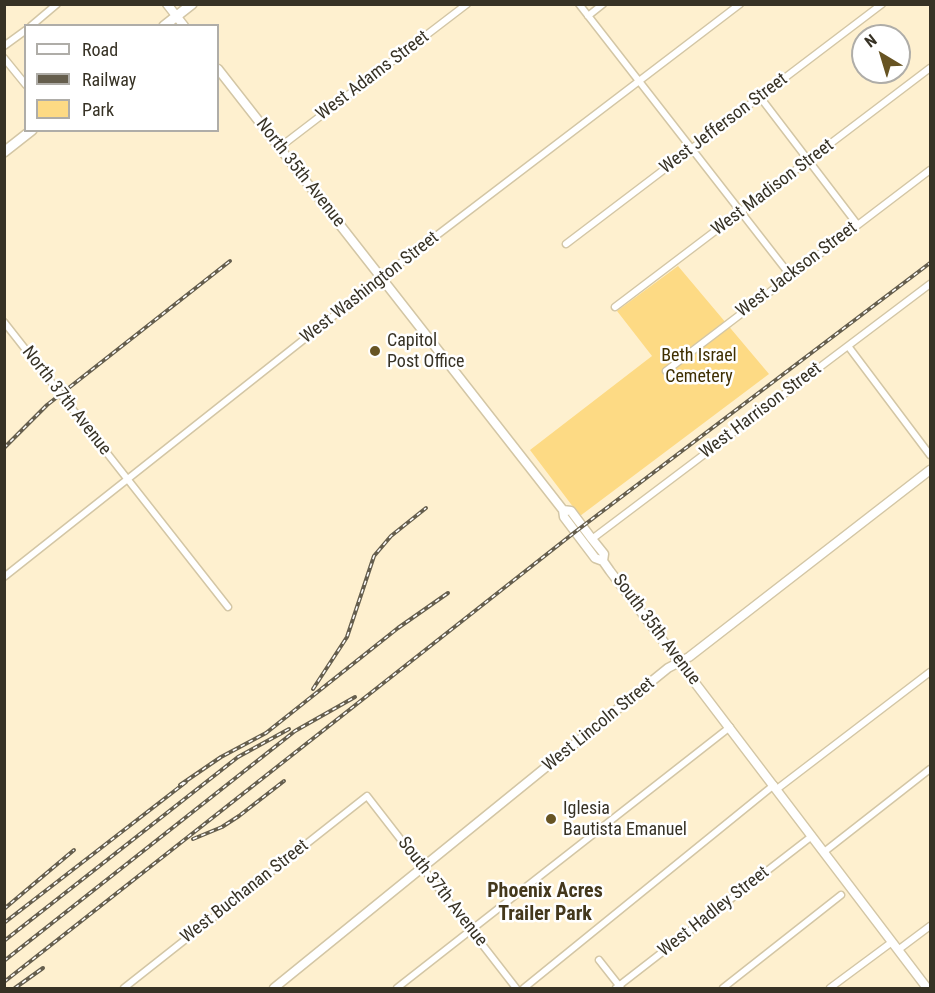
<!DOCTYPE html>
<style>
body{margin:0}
#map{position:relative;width:935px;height:993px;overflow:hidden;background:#fef0cf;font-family:"Roboto Condensed",sans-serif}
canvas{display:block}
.frame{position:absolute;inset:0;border:6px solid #373225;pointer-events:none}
.legend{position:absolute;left:24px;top:24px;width:195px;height:108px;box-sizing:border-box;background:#fff;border:2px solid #afada8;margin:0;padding:8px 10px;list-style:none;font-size:18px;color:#373225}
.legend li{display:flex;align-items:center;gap:12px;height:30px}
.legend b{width:30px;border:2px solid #afada8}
.north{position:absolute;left:851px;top:24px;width:60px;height:60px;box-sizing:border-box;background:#fff;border:2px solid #afada8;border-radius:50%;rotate:322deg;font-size:16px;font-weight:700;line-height:24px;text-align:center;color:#373225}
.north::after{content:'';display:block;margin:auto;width:21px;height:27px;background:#675423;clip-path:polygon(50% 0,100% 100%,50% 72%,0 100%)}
</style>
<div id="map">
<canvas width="935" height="993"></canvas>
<div class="frame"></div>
<ul class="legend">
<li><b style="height:8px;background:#fff"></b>Road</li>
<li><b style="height:8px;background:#655e4d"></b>Railway</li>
<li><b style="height:16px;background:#fdda84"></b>Park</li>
</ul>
<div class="north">N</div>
</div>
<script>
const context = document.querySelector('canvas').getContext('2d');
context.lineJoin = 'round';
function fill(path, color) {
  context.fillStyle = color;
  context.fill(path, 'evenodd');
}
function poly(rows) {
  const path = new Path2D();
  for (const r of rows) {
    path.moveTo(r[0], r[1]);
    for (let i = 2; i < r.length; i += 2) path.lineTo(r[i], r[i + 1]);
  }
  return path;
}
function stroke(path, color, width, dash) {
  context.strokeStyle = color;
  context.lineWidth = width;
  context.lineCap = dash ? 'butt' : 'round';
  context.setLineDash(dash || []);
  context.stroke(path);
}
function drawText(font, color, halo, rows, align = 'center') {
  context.font = font + ' "Roboto Condensed",sans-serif';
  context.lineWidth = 5;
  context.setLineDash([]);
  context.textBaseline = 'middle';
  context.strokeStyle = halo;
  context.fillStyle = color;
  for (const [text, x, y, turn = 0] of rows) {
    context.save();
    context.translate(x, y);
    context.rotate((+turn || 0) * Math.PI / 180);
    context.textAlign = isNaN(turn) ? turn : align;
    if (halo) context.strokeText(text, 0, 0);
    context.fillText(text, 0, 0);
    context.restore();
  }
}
fill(poly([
 [678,266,769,374,580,516,530,450,652,356,617,311]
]), '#fdda84');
const street = poly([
 [579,4,790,275],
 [588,16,603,4],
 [31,26,57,4],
 [4,46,26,30],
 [4,58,26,85],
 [760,97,857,224],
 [280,147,467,4],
 [566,244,882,4],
 [615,307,930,68],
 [4,322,228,607],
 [848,346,930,455],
 [666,371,930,170],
 [592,539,930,284],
 [4,577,394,268,740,4],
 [777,789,930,672],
 [824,852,930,769],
 [898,950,930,926],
 [599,960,621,988],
 [124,988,367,796,516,988],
 [397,988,730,727],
 [524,988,774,785],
 [616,988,812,836],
 [723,988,841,895],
 [830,988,892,942]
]);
const secondary = poly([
 [167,4,184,26],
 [218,69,563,510,564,517,595,558,603,561,610,571,927,988],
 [563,510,571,511,592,539,604,554,603,561],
 [274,988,668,668,689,657,930,470]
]);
const primary = poly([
 [164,26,192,4],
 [4,152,32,130]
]);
stroke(street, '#d3c6a5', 9);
stroke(secondary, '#d3c6a5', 11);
stroke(primary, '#d3c6a5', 12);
stroke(street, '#fff', 6);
stroke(secondary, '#fff', 8);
stroke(primary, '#fff', 9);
const rail = poly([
 [4,448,47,405,230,261],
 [313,689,347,637,374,556,391,536,426,508],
 [180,785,221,757,266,733,398,628,448,593],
 [193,839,222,827,239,816,284,781],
 [4,909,74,850],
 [4,923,186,782],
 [4,941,238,757,289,729],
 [4,961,295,731,355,697],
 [4,982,575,532,930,263],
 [15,988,43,968]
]);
stroke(rail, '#655e4d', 4);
stroke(rail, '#fff', 1.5, [4.5]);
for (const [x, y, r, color] of [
 [375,351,6,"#675423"],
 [551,819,6,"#675423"]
]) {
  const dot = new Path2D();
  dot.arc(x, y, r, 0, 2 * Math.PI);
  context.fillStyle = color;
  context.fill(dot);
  stroke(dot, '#fff', 2);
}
drawText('18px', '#373225', '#fff', [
 ["West Adams Street",373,76,-37],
 ["West Jefferson Street",724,124,-37],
 ["North 35th Avenue",300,173,52],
 ["West Madison Street",773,188,-37],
 ["West Jackson Street",797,270,-37],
 ["West Washington Street",370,288,-38],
 ["North 37th Avenue",66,401,52],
 ["West Harrison Street",761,411,-37],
 ["South 35th Avenue",656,630,53],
 ["West Lincoln Street",599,725,-39],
 ["West Buchanan Street",245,892,-38],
 ["South 37th Avenue",442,892,52],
 ["West Hadley Street",714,912,-38]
]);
drawText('18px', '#373225', '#fff', [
 ["Capitol",387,341],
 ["Post Office",387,362],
 ["Iglesia",563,809],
 ["Bautista Emanuel",563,830]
], 'left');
drawText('18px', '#3f2f01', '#fff', [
 ["Beth Israel",699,356],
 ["Cemetery",699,377]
]);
drawText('bold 20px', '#44381c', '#fff', [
 ["Phoenix Acres",545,892],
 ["Trailer Park",545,915]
]);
</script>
